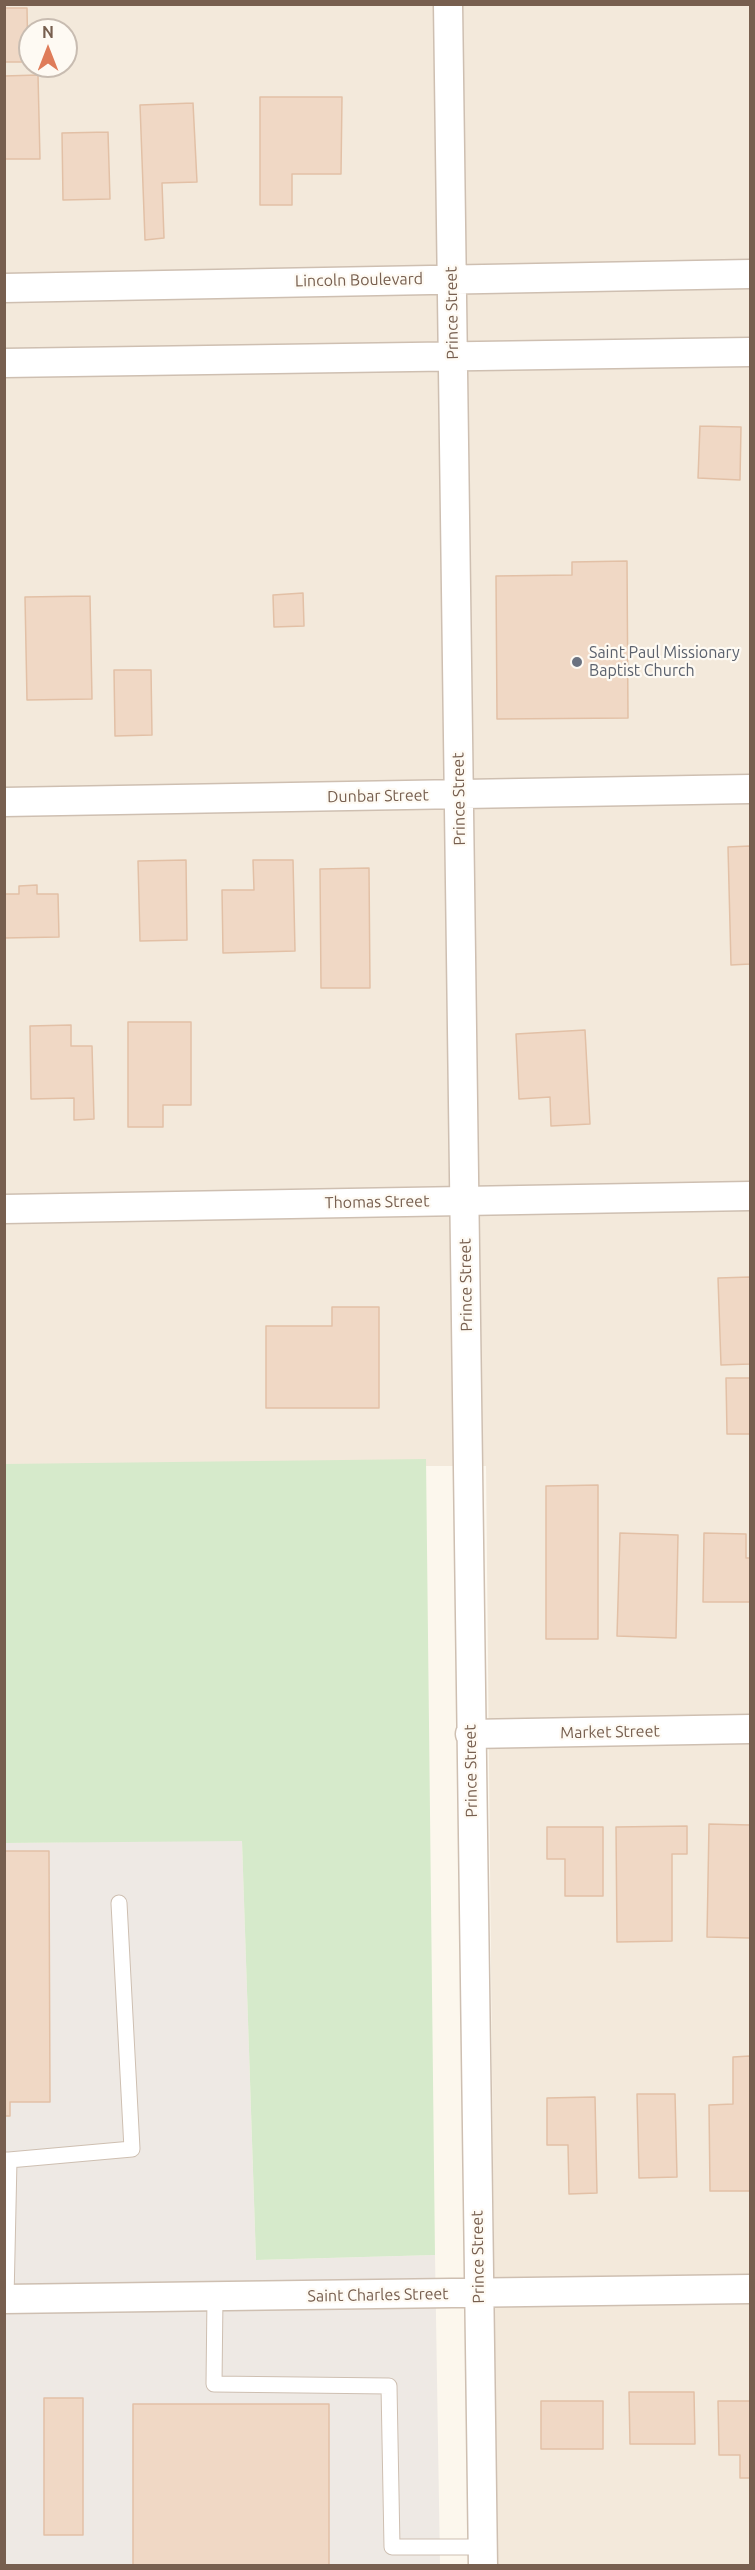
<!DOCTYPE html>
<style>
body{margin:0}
#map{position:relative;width:755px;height:2570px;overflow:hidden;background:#fcf7ed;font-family:Ubuntu,sans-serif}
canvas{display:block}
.frame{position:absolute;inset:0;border:6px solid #775f4f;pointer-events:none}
.north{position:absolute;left:18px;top:18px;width:60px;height:60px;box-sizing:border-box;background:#fefaf3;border:2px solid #c8bcb1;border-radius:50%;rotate:0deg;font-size:16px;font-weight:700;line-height:24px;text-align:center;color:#775f4f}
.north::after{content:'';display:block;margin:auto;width:21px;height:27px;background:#df7c59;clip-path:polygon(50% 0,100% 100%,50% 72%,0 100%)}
</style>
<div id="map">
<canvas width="755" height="2570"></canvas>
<div class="frame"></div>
<div class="north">N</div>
</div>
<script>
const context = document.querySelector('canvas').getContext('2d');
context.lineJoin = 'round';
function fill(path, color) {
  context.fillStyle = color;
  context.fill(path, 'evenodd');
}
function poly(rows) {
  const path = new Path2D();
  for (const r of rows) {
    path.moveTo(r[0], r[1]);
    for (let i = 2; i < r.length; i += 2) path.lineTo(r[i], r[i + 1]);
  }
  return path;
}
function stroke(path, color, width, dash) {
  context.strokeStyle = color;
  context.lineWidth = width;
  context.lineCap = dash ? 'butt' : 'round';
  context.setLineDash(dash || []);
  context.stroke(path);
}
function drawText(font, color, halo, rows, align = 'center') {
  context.font = font + ' Ubuntu,sans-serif';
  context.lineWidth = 4.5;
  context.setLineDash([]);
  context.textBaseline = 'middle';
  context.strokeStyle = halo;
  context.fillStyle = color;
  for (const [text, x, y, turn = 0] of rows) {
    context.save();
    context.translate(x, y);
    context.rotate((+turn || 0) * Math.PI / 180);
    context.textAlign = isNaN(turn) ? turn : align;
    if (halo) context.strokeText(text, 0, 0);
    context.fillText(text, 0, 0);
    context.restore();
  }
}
fill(poly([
 [5,5,750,5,750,2565,497,2565,486,1466,5,1466],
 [30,30,66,30,66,66,30,66]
]), '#f3e9db');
fill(poly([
 [242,1840,256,2260,435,2255,440,2565,5,2565,4,1843]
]), '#eee9e4');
fill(poly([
 [426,1459,435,2255,256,2260,242,1841,5,1843,5,1464]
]), '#d6eacb');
const building = poly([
 [4,8,27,8,28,62,4,62,4,8],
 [38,75,40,159,4,159,4,76,38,75],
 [260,97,342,97,341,174,292,174,292,205,260,205,260,97],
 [193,103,197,182,162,183,164,238,145,240,140,105,193,103],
 [108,132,110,199,63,200,62,133,108,132],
 [700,426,741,427,740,480,698,478,700,426],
 [627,561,628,718,497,719,496,576,572,575,572,562,627,561],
 [303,593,304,626,274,627,273,595,303,593],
 [90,596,92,699,27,700,25,597,90,596],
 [114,670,151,670,152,735,115,736,114,670],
 [750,846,750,964,731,965,728,847,750,846],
 [186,860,187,940,140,941,138,861,186,860],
 [253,860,293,860,295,951,223,953,222,890,254,890,253,860],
 [369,868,370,988,321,988,320,869,369,868],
 [37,885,37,894,58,894,59,937,4,938,4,894,19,894,19,886,37,885],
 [128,1022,191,1022,191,1105,163,1105,163,1127,128,1127,128,1022],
 [71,1025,71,1046,92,1046,94,1119,74,1120,74,1098,31,1099,30,1026,71,1025],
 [585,1030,590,1124,551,1126,550,1097,519,1099,516,1034,585,1030],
 [750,1277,750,1364,721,1365,718,1278,750,1277],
 [332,1307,379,1307,379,1408,266,1408,266,1326,332,1326,332,1307],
 [726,1378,750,1378,750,1434,727,1434,726,1378],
 [598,1485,598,1639,546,1639,546,1486,598,1485],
 [620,1533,678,1535,676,1638,617,1636,620,1533],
 [704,1533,746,1534,746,1558,750,1558,750,1635,750,1602,703,1602,704,1533],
 [709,1824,750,1825,750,1938,707,1937,709,1824],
 [687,1826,687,1854,672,1854,672,1941,617,1942,616,1827,687,1826],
 [547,1827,603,1827,603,1896,565,1896,565,1859,547,1859,547,1827],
 [4,1851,49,1851,50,2102,10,2102,10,2116,4,2116,4,1851],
 [750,2056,750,2191,710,2191,709,2105,733,2104,733,2057,750,2056],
 [637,2094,675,2094,677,2177,639,2178,637,2094],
 [595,2097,597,2193,569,2194,568,2145,547,2145,547,2098,595,2097],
 [629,2392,694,2392,695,2444,630,2444,629,2392],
 [44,2398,83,2398,83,2535,44,2535,44,2398],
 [541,2401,603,2401,603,2449,541,2449,541,2401],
 [718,2401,750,2401,750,2478,740,2478,740,2455,719,2455,718,2401],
 [133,2404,329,2404,329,2566,133,2566,133,2404]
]);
fill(building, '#f0d8c5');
stroke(building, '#e2c0a6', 1.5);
const service = poly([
 [4,2160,9,2160,6,2299],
 [9,2160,132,2149,119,1903],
 [215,2297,214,2384,389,2386,392,2547,482,2547]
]);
const minor = poly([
 [448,4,483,2566],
 [4,288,750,274],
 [4,363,750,352],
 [4,802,750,789],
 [4,1209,750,1196],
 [470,1734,750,1729],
 [4,2299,750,2289]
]);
stroke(service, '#cebfb1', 17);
stroke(minor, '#cebfb1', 31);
stroke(service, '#fff', 15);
stroke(minor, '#fff', 28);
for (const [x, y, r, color] of [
 [577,662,6,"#6b7280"]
]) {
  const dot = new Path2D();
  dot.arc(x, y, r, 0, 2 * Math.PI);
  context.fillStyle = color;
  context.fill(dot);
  stroke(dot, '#fefaf3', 2);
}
drawText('16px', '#775f4f', '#fefaf3', [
 ["Lincoln Boulevard",359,280,-1],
 ["Prince Street",452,313,-91],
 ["Dunbar Street",378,796,-1],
 ["Prince Street",459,799,-91],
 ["Thomas Street",377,1202,-1],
 ["Prince Street",466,1285,-91],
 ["Market Street",610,1732,-1],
 ["Prince Street",471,1771,-91],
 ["Prince Street",478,2257,-91],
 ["Saint Charles Street",378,2295,-1]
]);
drawText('16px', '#5b616d', '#fefaf3', [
 ["Saint Paul Missionary",589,653],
 ["Baptist Church",589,671]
], 'left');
</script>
